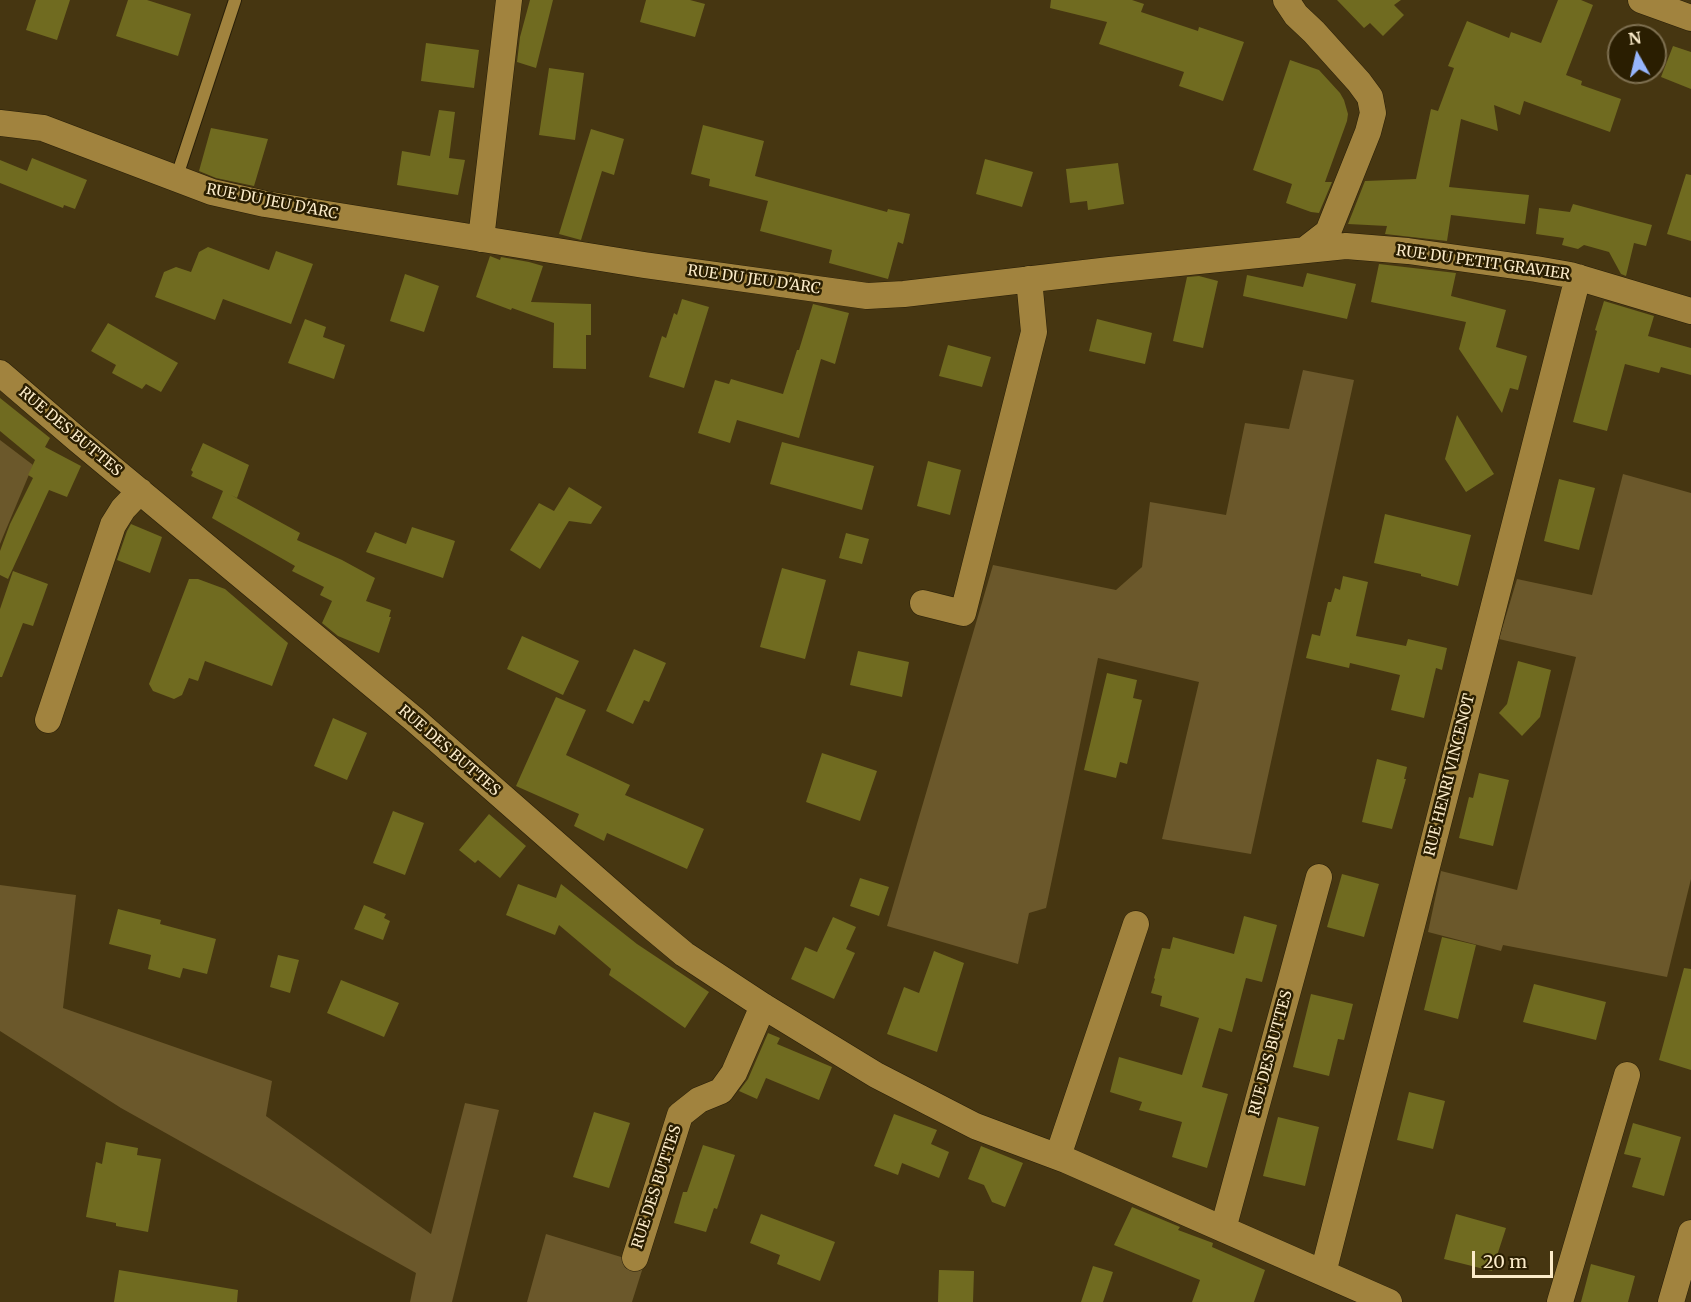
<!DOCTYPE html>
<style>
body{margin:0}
#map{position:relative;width:1691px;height:1302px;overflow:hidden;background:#463611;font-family:Merriweather,serif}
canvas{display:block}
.north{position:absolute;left:1607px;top:24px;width:60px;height:60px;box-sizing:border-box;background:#2a1e01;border:2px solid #7e7051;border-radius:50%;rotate:352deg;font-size:16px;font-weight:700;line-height:24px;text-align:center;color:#fbebc9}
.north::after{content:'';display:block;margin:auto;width:21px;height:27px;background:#97b6fd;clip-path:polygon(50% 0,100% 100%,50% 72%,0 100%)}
.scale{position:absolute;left:1472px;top:1251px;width:81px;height:27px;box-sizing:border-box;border:3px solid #fbebc9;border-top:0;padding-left:8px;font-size:18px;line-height:21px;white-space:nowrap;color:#fbebc9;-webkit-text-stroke:4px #2a1e01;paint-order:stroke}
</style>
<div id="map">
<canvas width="1691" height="1302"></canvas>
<div class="north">N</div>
<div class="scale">20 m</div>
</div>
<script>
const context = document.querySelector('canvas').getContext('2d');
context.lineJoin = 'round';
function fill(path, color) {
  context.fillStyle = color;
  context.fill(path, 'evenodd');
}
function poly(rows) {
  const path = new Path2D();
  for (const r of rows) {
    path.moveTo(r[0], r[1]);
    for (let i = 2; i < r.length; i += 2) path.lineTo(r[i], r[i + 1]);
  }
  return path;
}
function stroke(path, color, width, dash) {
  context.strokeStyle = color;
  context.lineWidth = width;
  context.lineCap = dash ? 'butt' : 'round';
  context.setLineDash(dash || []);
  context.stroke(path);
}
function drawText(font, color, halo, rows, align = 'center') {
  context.font = font + ' Merriweather,serif';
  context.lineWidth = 5;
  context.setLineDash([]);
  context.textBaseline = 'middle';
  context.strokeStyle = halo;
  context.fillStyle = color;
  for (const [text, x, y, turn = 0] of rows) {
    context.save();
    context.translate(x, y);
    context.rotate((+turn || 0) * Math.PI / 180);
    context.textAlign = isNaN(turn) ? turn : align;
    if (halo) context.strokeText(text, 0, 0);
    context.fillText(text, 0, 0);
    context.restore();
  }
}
fill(poly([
 [1303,370,1354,380,1251,854,1162,839,1199,682,1098,658,1046,908,1029,913,1018,964,887,926,993,565,1116,590,1142,567,1150,502,1226,515,1245,423,1289,429],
 [0,440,33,465,0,544],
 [1623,474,1691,493,1691,879,1667,977,1503,945,1501,951,1428,932,1441,871,1517,890,1576,657,1499,639,1517,579,1592,595],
 [0,885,76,895,63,1008,272,1081,266,1116,431,1234,465,1103,499,1110,452,1302,410,1302,416,1273,121,1108,0,1031],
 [546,1234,644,1264,632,1302,527,1302]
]), '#6b582b');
fill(poly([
 [36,0,70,0,57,40,26,30],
 [128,0,147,0,191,14,178,56,116,36],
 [530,0,553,0,536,68,517,62,520,37],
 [646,0,690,0,705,4,695,37,640,22],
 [1051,0,1132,0,1144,4,1141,12,1198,31,1199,27,1244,42,1223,101,1179,86,1184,72,1099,44,1107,22,1050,8],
 [1337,0,1401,0,1394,5,1404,15,1383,36,1370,23,1364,28],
 [1558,0,1581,0,1593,5,1566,75,1582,81,1581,85,1621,99,1610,132,1524,101,1520,115,1494,105,1498,131,1461,119,1449,187,1529,195,1525,224,1451,215,1447,241,1385,234,1387,226,1348,224,1365,181,1416,179,1431,109,1438,111,1454,68,1448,66,1467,21,1509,38,1511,32,1541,43],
 [426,43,479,50,474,88,421,81],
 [1673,46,1691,52,1691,89,1661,77],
 [1290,60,1319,70,1340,93,1344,100,1348,114,1347,121,1325,182,1332,182,1319,213,1311,212,1286,203,1292,184,1253,170],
 [549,68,584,73,575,140,539,135],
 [439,110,455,112,449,158,465,160,458,195,397,185,402,151,430,156],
 [703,125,764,141,755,176,887,212,888,209,910,214,903,244,898,242,888,279,829,263,832,250,760,231,768,201,709,186,710,179,691,174],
 [211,128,268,139,254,186,216,178,199,171],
 [591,129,624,139,614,175,602,171,581,240,559,234],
 [32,158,87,180,75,209,64,205,63,208,0,183,0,160,27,171],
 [985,159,1033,172,1022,207,976,194],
 [1118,163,1124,204,1088,210,1087,201,1070,203,1066,169],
 [1686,174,1691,175,1691,241,1667,234],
 [1573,204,1652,225,1646,246,1634,243,1626,276,1621,274,1609,252,1584,245,1578,249,1562,245,1564,238,1536,234,1539,208,1570,212],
 [208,247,269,270,276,251,313,264,291,324,223,299,215,320,155,297,164,272,176,267,191,272,199,252],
 [490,256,500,260,501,257,529,262,543,266,531,302,591,304,591,335,586,335,586,369,553,368,554,323,512,308,511,310,476,297],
 [1379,264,1456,273,1451,296,1506,310,1496,347,1527,356,1518,390,1510,388,1502,413,1459,349,1466,322,1371,302],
 [1307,273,1356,284,1347,319,1243,296,1247,275,1303,287],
 [405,274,439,286,424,332,390,321],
 [1199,276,1218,281,1203,348,1173,341,1187,277],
 [682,299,709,307,684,388,649,377,662,336,666,338,674,313,677,315],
 [1604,301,1654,316,1648,336,1691,348,1691,375,1661,367,1659,373,1625,364,1607,431,1573,422,1597,331,1595,330],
 [813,304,849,313,835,364,821,359,799,438,737,420,730,443,698,433,715,380,729,384,731,379,783,394,797,350,799,350],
 [305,319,326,327,323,337,345,345,334,379,288,363],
 [1097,319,1152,333,1145,364,1089,351],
 [108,323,178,363,161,392,146,384,142,389,112,373,116,365,91,351],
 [948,345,991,357,982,387,939,376],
 [0,398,50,438,45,447,81,466,67,497,49,490,8,579,0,575,0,551,10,524,33,478,28,475,35,460,0,431],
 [1457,415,1494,474,1466,492,1445,459],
 [782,442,874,466,862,510,770,484],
 [203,443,249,465,237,498,231,495,300,533,297,540,342,560,375,578,366,601,391,610,389,617,391,617,379,653,338,636,322,623,332,601,320,595,324,587,292,571,295,566,212,518,223,491,191,476,193,472,191,470],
 [928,461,961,470,950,515,917,506],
 [1559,479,1595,488,1579,550,1544,541],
 [569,487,602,507,591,524,569,521,540,569,510,550,539,503,554,511],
 [1385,514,1471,535,1458,586,1421,576,1421,574,1374,563],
 [131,524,162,537,150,573,117,560,127,531],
 [412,527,455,541,443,578,366,552,375,532,406,544],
 [846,533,869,539,862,564,839,558],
 [782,568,826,580,805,659,760,647],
 [13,571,48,584,33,626,23,623,2,677,0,677,0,609],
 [1343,576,1368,582,1356,636,1406,646,1408,639,1447,648,1442,670,1436,668,1424,718,1391,710,1400,675,1350,663,1349,668,1306,658,1312,634,1320,636,1328,602,1331,602,1335,588,1340,590],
 [189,579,198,579,225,589,288,643,272,686,205,661,198,681,189,678,182,695,174,699,153,691,149,684],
 [522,636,579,661,563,695,507,669],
 [634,649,666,663,649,702,644,700,633,724,606,711],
 [858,651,909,662,902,697,850,685],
 [1518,661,1551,670,1540,717,1522,736,1499,713,1507,704],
 [1107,673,1137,680,1133,698,1142,700,1127,764,1120,762,1116,778,1084,770],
 [556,697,586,710,566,755,630,785,625,795,704,829,687,869,607,833,604,841,574,826,579,814,516,786],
 [333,718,367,733,347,780,314,766],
 [822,753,877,771,860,821,806,802],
 [1377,759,1407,767,1404,779,1406,779,1392,829,1362,822],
 [1479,773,1509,780,1493,846,1459,838,1469,797,1473,798],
 [393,811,424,823,405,875,373,863],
 [489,814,526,846,500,878,478,860,475,863,459,850],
 [1342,874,1379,884,1364,937,1327,927],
 [860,878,889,887,879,916,850,906],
 [518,884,556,898,561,884,637,944,709,992,685,1028,609,975,611,969,559,925,555,935,506,915],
 [364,905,386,914,384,918,390,921,383,940,354,929],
 [118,909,161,920,160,924,216,939,207,974,183,968,180,978,148,969,151,955,109,944],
 [1244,916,1277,925,1262,982,1246,978,1232,1032,1219,1028,1202,1087,1228,1094,1207,1168,1172,1157,1182,1122,1139,1110,1142,1102,1110,1092,1119,1057,1182,1075,1199,1018,1160,1006,1162,996,1151,993,1155,979,1154,978,1162,948,1170,949,1173,937,1234,954],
 [833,917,856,927,846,949,855,953,834,999,791,979,805,947,817,952],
 [1442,937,1476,945,1458,1019,1424,1010],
 [934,951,964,963,937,1052,887,1034,904,987,919,993],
 [278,955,299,960,290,993,270,987],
 [1684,968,1691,969,1691,1070,1659,1060],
 [341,980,399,1003,384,1037,327,1013],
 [1534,984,1606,1002,1596,1040,1523,1022],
 [1311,994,1353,1004,1344,1040,1338,1039,1329,1076,1293,1067],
 [768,1033,780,1038,777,1044,832,1067,819,1100,766,1078,757,1099,739,1091,748,1079],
 [1409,1092,1445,1101,1433,1149,1397,1140],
 [594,1112,630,1123,609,1188,573,1177],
 [894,1114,937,1130,931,1144,949,1152,939,1178,902,1163,898,1175,874,1166],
 [1278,1117,1319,1127,1305,1186,1263,1176],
 [1633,1123,1681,1137,1664,1196,1632,1187,1641,1158,1624,1154],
 [106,1142,138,1148,137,1155,161,1159,148,1232,116,1226,116,1223,86,1217,96,1162,102,1164],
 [703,1145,735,1155,717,1209,714,1208,706,1232,674,1223,683,1192,687,1192],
 [981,1146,1023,1163,1005,1207,992,1202,984,1185,968,1179],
 [1132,1207,1180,1227,1178,1230,1213,1243,1212,1247,1265,1270,1254,1302,1192,1302,1200,1280,1114,1245],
 [761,1214,835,1242,820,1281,777,1264,780,1255,750,1243],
 [1456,1214,1506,1228,1492,1271,1444,1259],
 [1591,1264,1635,1276,1628,1302,1581,1302],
 [1093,1266,1113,1272,1103,1302,1081,1302],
 [119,1270,238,1290,237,1302,114,1302],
 [939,1270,974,1271,973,1302,938,1302]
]), '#706b20');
const service = poly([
 [176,179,235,0]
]);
const minor = poly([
 [1286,0,1296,15,1314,32,1359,82,1370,97,1373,113,1368,132,1328,232,1306,249],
 [1641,0,1691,18],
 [0,123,43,128,212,192,265,204,644,265,867,296,904,294,1110,270,1346,246,1408,251,1536,269,1570,275,1691,311],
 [481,239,509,0],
 [0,373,78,440,415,720,636,914,684,954,763,1006,876,1075,975,1126,1066,1160,1389,1302],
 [923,603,963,613,1034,332,1029,279],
 [48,720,113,525,123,509,140,491],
 [1058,1156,1136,924],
 [1223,1229,1319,877],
 [635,1258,680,1115,699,1100,721,1091,734,1073,763,1006],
 [1323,1273,1578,277],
 [1560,1302,1627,1075],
 [1671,1302,1691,1233]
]);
stroke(service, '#281e08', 14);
stroke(minor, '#281e08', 27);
stroke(service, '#a1833e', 12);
stroke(minor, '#a1833e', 26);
drawText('15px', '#fbebc9', '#2a1e01', [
 ["RUE DU JEU D'ARC",272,202,11],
 ["RUE DU PETIT GRAVIER",1483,263,8],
 ["RUE DU JEU D'ARC",754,280,8],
 ["RUE DES BUTTES",70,432,40],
 ["RUE DES BUTTES",449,751,41],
 ["RUE HENRI VINCENOT",1450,775,-76],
 ["RUE DES BUTTES",1271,1053,-75],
 ["RUE DES BUTTES",657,1187,-72]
]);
</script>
